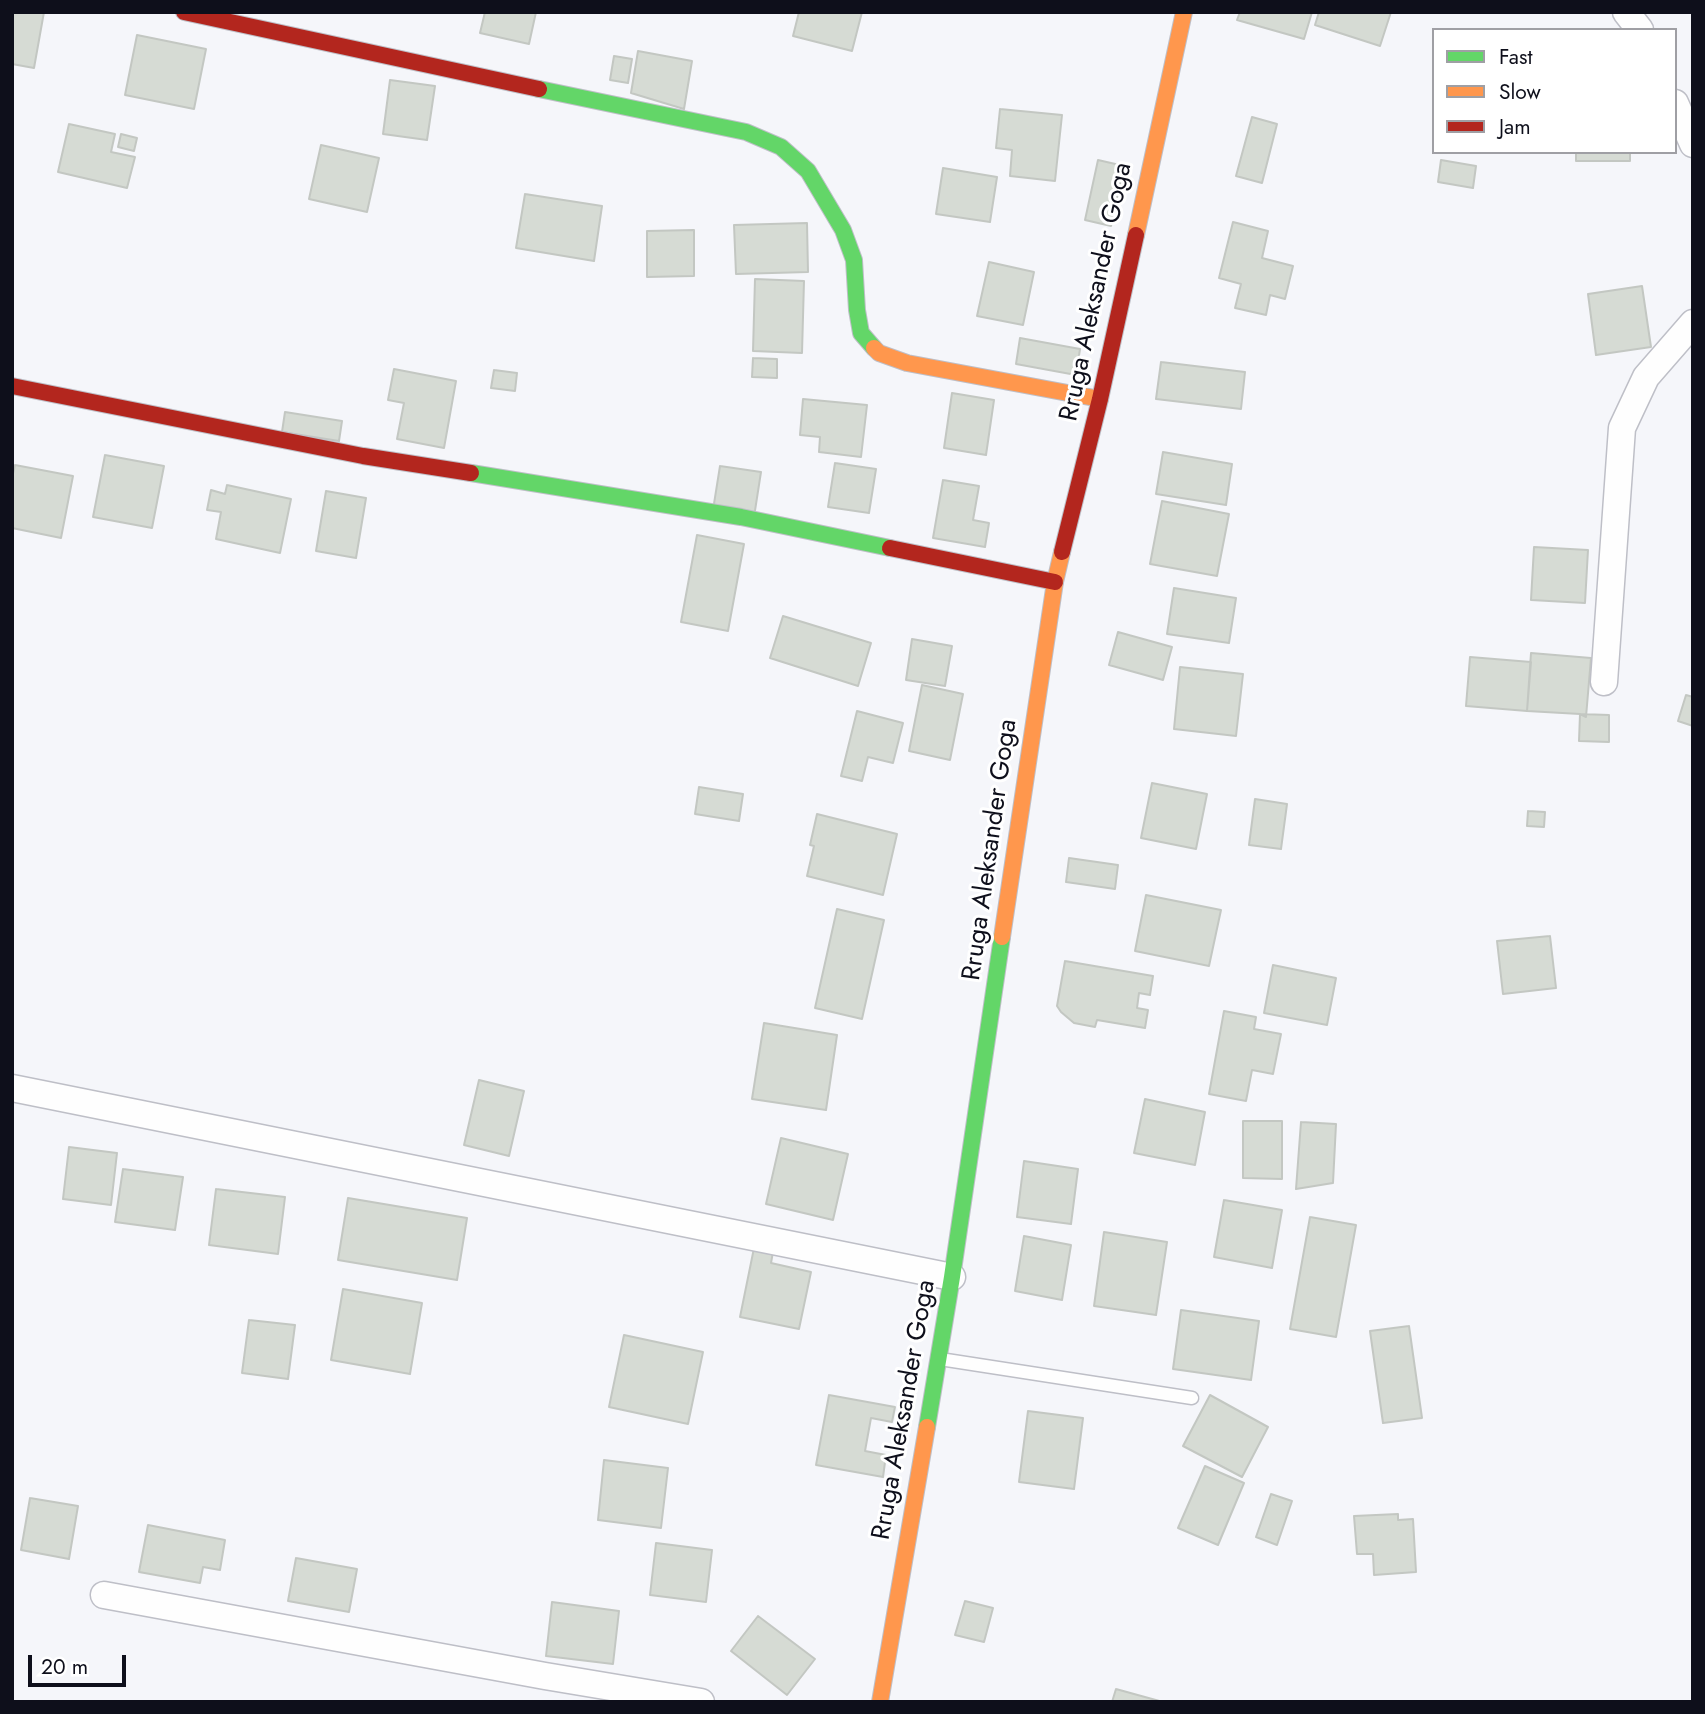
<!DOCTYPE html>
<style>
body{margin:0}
#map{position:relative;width:1705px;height:1714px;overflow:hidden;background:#f5f6fa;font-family:Jost,sans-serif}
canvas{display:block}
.frame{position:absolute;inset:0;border:14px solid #0e0f1b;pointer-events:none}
.legend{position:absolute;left:1432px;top:28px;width:245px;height:126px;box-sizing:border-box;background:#fff;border:2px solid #9f9fa4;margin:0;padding:9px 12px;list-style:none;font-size:21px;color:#0e0f1b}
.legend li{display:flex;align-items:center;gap:14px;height:35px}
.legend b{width:35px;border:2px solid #9f9fa4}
.scale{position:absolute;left:28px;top:1655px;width:98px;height:32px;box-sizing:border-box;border:4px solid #0e0f1b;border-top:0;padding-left:9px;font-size:21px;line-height:24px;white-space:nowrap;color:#0e0f1b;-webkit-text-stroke:5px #fff;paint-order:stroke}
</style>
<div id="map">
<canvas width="1705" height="1714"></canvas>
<div class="frame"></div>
<ul class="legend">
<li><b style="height:9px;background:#63d668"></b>Fast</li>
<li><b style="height:9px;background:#ff974d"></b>Slow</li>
<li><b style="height:9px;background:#b3261e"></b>Jam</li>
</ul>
<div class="scale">20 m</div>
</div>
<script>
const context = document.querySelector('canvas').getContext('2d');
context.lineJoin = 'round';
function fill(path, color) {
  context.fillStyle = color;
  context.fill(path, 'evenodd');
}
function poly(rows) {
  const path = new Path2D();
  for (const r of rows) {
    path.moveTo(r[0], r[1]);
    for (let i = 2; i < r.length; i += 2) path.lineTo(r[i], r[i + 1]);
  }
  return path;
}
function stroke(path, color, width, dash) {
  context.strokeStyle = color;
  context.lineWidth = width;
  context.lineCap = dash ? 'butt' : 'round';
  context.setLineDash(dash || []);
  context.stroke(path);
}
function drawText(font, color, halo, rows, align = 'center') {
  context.font = font + ' Jost,sans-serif';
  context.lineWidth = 6;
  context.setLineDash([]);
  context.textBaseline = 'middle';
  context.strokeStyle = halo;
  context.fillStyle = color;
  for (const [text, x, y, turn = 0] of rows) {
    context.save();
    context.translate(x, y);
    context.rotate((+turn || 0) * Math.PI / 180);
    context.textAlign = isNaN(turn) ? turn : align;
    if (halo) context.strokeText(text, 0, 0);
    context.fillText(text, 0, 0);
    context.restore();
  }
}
const building = poly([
 [12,12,44,12,34,68,12,64,12,12],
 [485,12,536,12,529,44,480,33,485,12],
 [799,12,862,12,852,51,793,36,799,12],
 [1240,12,1312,12,1304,39,1237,20,1240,12],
 [1319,12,1391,12,1380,46,1315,25,1319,12],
 [137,35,206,49,194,109,125,95,137,35],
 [638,51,692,61,684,109,631,93,638,51],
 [614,56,632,59,628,83,610,80,614,56],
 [390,80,435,86,427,140,383,134,390,80],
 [1000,109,1062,115,1055,181,1010,176,1012,150,996,148,1000,109],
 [1252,117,1277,124,1262,183,1236,176,1252,117],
 [69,124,115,134,111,152,135,157,127,188,58,172,69,124],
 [121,134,137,138,134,151,118,147,121,134],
 [321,145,379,158,367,212,309,199,321,145],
 [1576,152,1630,152,1630,161,1576,161,1576,152],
 [1098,160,1124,166,1111,226,1085,220,1098,160],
 [1441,160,1476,166,1473,188,1438,182,1441,160],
 [943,168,997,177,990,222,936,214,943,168],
 [525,194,602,206,594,261,516,248,525,194],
 [1233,222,1268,231,1262,258,1293,266,1285,299,1270,295,1266,315,1235,308,1241,284,1219,278,1233,222],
 [807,223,808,272,736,274,734,225,807,223],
 [694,230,694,276,647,277,647,231,694,230],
 [989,262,1034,272,1023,325,977,316,989,262],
 [755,279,804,281,802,353,753,351,755,279],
 [1642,286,1651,347,1596,355,1588,294,1642,286],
 [1020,338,1080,349,1076,375,1016,364,1020,338],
 [753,358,777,359,777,378,752,377,753,358],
 [1161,362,1245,372,1241,409,1156,399,1161,362],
 [394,369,456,381,444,448,397,439,404,403,388,400,394,369],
 [494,370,517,373,515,391,491,388,494,370],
 [952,393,994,400,986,455,944,448,952,393],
 [803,399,867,405,861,457,819,452,820,437,800,435,803,399],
 [285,412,342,421,339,441,282,432,285,412],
 [1163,452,1232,464,1226,505,1156,494,1163,452],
 [105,455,164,466,152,528,93,517,105,455],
 [835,463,876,469,869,513,828,507,835,463],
 [15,465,73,476,61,538,12,528,12,478,15,465],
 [720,466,761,472,754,517,713,510,720,466],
 [943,480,979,486,973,520,989,523,985,547,933,538,943,480],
 [227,485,291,499,280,553,216,539,221,512,207,510,211,490,225,494,227,485],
 [326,491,366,498,356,558,316,551,326,491],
 [1162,501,1229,514,1217,576,1150,564,1162,501],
 [697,535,744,544,728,631,681,622,697,535],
 [1534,547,1588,550,1585,603,1531,600,1534,547],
 [1174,588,1236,598,1229,643,1167,634,1174,588],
 [783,616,871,643,858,686,770,658,783,616],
 [1118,632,1172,647,1163,680,1109,665,1118,632],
 [912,639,952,646,945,686,906,680,912,639],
 [1531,653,1591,658,1586,717,1580,714,1527,711,1531,653],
 [1470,657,1531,662,1527,711,1466,706,1470,657],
 [1180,667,1243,674,1236,736,1174,729,1180,667],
 [922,685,963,694,950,760,909,751,922,685],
 [1686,695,1693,697,1693,726,1678,721,1686,695],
 [857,711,903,723,893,763,868,757,862,781,841,776,857,711],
 [1580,714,1609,715,1609,742,1579,741,1580,714],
 [1152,783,1207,794,1196,849,1141,838,1152,783],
 [699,787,743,794,739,821,695,814,699,787],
 [1255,799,1287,804,1281,849,1249,845,1255,799],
 [1528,811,1545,812,1544,827,1527,826,1528,811],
 [817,814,897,834,883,895,807,876,814,846,810,845,817,814],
 [1069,858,1118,865,1115,889,1066,882,1069,858],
 [1146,895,1221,910,1209,966,1135,951,1146,895],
 [837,909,884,920,862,1019,815,1008,837,909],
 [1550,936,1556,988,1503,994,1497,941,1550,936],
 [1065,961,1153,976,1150,995,1139,993,1137,1008,1148,1010,1145,1028,1097,1020,1095,1027,1074,1023,1061,1012,1057,1006,1065,961],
 [1273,965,1336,978,1327,1025,1264,1013,1273,965],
 [1224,1011,1256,1017,1254,1029,1281,1034,1273,1074,1252,1070,1246,1101,1209,1094,1224,1011],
 [764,1023,837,1035,826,1110,752,1099,764,1023],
 [479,1080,524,1091,509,1156,464,1145,479,1080],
 [1145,1099,1205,1112,1195,1165,1134,1153,1145,1099],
 [1243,1121,1282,1121,1282,1179,1243,1178,1243,1121],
 [1301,1122,1336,1124,1333,1183,1296,1189,1301,1122],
 [781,1138,848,1154,833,1220,766,1204,781,1138],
 [69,1147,117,1153,111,1205,63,1199,69,1147],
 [1024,1161,1078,1169,1071,1224,1017,1217,1024,1161],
 [123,1169,183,1177,175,1230,115,1222,123,1169],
 [216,1189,285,1197,278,1254,209,1245,216,1189],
 [348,1198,467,1218,457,1280,338,1260,348,1198],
 [1224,1200,1282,1210,1272,1268,1214,1257,1224,1200],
 [1310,1217,1356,1225,1336,1337,1290,1329,1310,1217],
 [1104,1232,1167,1242,1156,1315,1094,1306,1104,1232],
 [1024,1236,1071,1245,1062,1300,1015,1291,1024,1236],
 [754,1248,773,1252,771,1263,811,1272,799,1329,740,1317,754,1248],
 [343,1289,422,1303,410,1374,331,1360,343,1289],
 [1181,1310,1259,1321,1251,1380,1173,1369,1181,1310],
 [249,1320,295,1325,288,1379,242,1373,249,1320],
 [1409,1326,1422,1418,1383,1423,1370,1331,1409,1326],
 [624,1335,703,1352,688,1424,609,1407,624,1335],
 [829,1395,895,1407,892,1422,871,1418,865,1451,886,1455,883,1477,816,1465,829,1395],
 [1210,1395,1268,1427,1242,1477,1183,1446,1210,1395],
 [1028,1411,1083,1418,1074,1489,1019,1482,1028,1411],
 [604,1460,668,1468,661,1528,598,1520,604,1460],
 [1205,1466,1244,1483,1218,1545,1178,1528,1205,1466],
 [1271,1494,1292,1501,1277,1545,1256,1537,1271,1494],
 [30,1498,78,1506,69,1559,21,1550,30,1498],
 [1398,1514,1398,1520,1413,1519,1416,1572,1374,1575,1373,1554,1357,1554,1354,1516,1398,1514],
 [148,1525,225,1540,220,1570,203,1567,200,1583,139,1572,148,1525],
 [656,1543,712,1550,706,1602,650,1595,656,1543],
 [296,1558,357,1569,349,1612,288,1601,296,1558],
 [965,1601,993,1608,984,1642,955,1635,965,1601],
 [552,1602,619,1611,613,1664,546,1656,552,1602],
 [758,1616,815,1659,787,1695,731,1651,758,1616],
 [1116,1689,1163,1702,1112,1702,1116,1689]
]);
fill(building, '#d6dbd4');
stroke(building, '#c3c7c2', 2);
const lane = poly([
 [940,1359,1192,1398]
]);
const street = poly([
 [1626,12,1640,30],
 [1675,103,1693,144],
 [1604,682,1622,428,1646,377,1693,323],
 [12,1088,952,1277],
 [104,1595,545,1676,701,1702]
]);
const fast = poly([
 [539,89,746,132,781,147,808,171,843,230,854,260,857,310,861,333,874,348],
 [471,473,741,517,890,548],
 [927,1427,952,1277,1002,937]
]);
const slow = poly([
 [1136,235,1184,12],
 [874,348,879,353,907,363,1100,399],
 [1002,937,1055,582,1062,552],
 [880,1702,927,1427]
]);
const jam = poly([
 [184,12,539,89],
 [12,386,363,456,471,473],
 [890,548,1055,582],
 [1062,552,1100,399,1136,235]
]);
stroke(lane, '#bebfc7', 15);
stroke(street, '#bebfc7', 29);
stroke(fast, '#bebfc7', 18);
stroke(slow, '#bebfc7', 18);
stroke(jam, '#bebfc7', 18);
stroke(lane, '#fefefe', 12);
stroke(street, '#fefefe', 26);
stroke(fast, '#63d668', 16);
stroke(slow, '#ff974d', 16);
stroke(jam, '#b3261e', 16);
drawText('26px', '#0e0f1b', '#fff', [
 ["Rruga Aleksander Goga",1097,292,-78],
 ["Rruga Aleksander Goga",991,850,-82],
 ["Rruga Aleksander Goga",905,1410,-80]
]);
</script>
